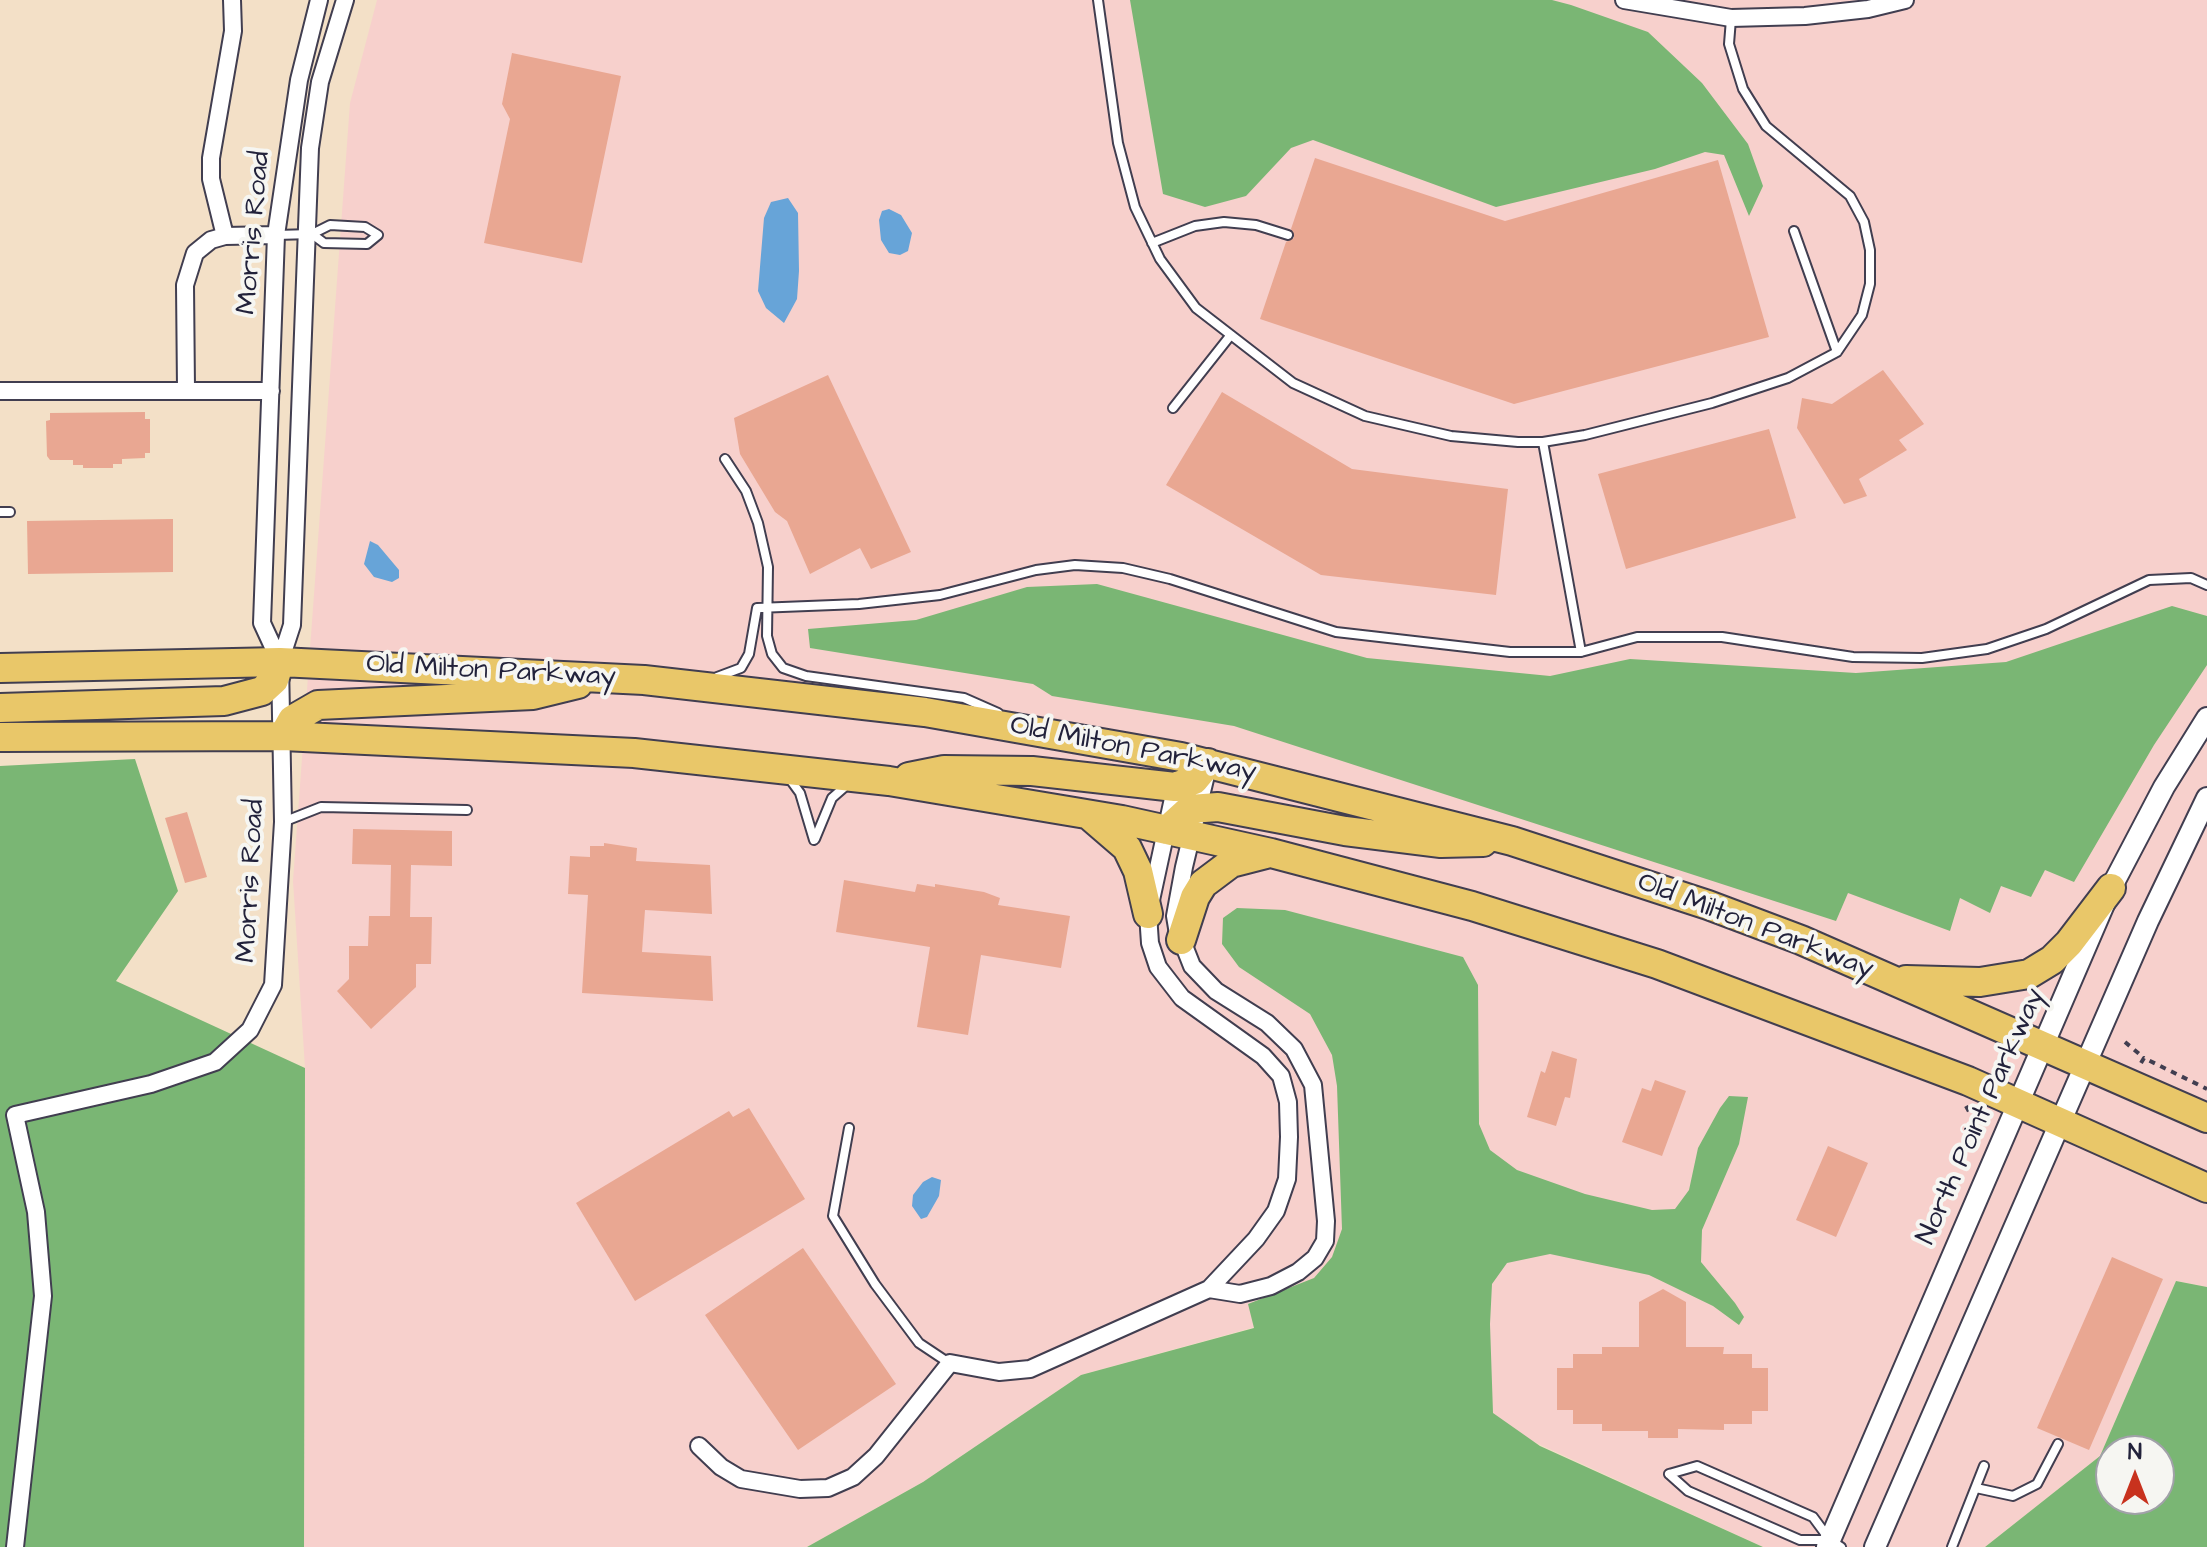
<!DOCTYPE html>
<style>
body{margin:0}
#map{position:relative;width:2207px;height:1547px;overflow:hidden;background:#f3e0c7;font-family:"Architects Daughter",sans-serif}
canvas{display:block}
.north{position:absolute;left:2095px;top:1435px;width:80px;height:80px;box-sizing:border-box;background:#f6f6f2;border:2px solid #a1a1a9;border-radius:50%;rotate:0deg;font-size:22px;font-weight:700;line-height:32px;text-align:center;color:#22223b}
.north::after{content:'';display:block;margin:auto;width:28px;height:36px;background:#c8321e;clip-path:polygon(50% 0,100% 100%,50% 72%,0 100%)}
</style>
<div id="map">
<canvas width="2207" height="1547"></canvas>
<div class="north">N</div>
</div>
<script>
const context = document.querySelector('canvas').getContext('2d');
context.lineJoin = 'round';
function fill(path, color) {
  context.fillStyle = color;
  context.fill(path, 'evenodd');
}
function poly(rows) {
  const path = new Path2D();
  for (const r of rows) {
    path.moveTo(r[0], r[1]);
    for (let i = 2; i < r.length; i += 2) path.lineTo(r[i], r[i + 1]);
  }
  return path;
}
function stroke(path, color, width, dash) {
  context.strokeStyle = color;
  context.lineWidth = width;
  context.lineCap = dash ? 'butt' : 'round';
  context.setLineDash(dash || []);
  context.stroke(path);
}
function drawText(font, color, halo, rows, align = 'center') {
  context.font = font + ' "Architects Daughter",sans-serif';
  context.lineWidth = 8;
  context.setLineDash([]);
  context.textBaseline = 'middle';
  context.strokeStyle = halo;
  context.fillStyle = color;
  for (const [text, x, y, turn = 0] of rows) {
    context.save();
    context.translate(x, y);
    context.rotate((+turn || 0) * Math.PI / 180);
    context.textAlign = isNaN(turn) ? turn : align;
    if (halo) context.strokeText(text, 0, 0);
    context.fillText(text, 0, 0);
    context.restore();
  }
}
fill(poly([
 [377,0,2207,0,2207,1287,2176,1281,2100,1456,1985,1547,1763,1547,1273,1322,1081,1375,923,1482,807,1547,304,1547,305,1068,293,881,350,103]
]), '#f7d0cc');
fill(poly([
 [1130,0,1552,0,1571,5,1648,32,1702,83,1748,144,1763,186,1749,216,1724,155,1705,152,1655,169,1496,207,1313,140,1291,148,1246,196,1205,207,1163,194],
 [1097,584,1367,658,1550,676,1630,659,1856,673,2006,662,2172,606,2207,616,2207,665,2154,745,2074,882,2045,870,2031,897,2001,886,1990,913,1960,898,1950,931,1848,893,1836,921,1234,726,1052,696,1033,684,810,648,808,629,916,620,1027,587],
 [135,759,178,891,116,981,305,1068,304,1547,0,1547,0,766],
 [1237,908,1285,910,1463,957,1478,985,1479,1124,1490,1150,1517,1170,1585,1194,1652,1210,1675,1209,1689,1190,1698,1148,1720,1108,1729,1096,1748,1097,1739,1144,1702,1230,1701,1262,1735,1303,1744,1317,1739,1325,1713,1306,1649,1275,1550,1254,1507,1263,1492,1284,1490,1324,1493,1413,1540,1446,1763,1547,807,1547,923,1482,1081,1375,1254,1328,1248,1304,1314,1278,1332,1257,1342,1229,1337,1086,1332,1055,1310,1014,1239,967,1222,944,1223,918],
 [2176,1281,2207,1287,2207,1547,1985,1547,2100,1456],
 [2111,1451,2159,1451,2159,1499,2111,1499]
]), '#7ab674');
fill(poly([
 [788,198,798,213,799,271,797,299,784,323,766,308,758,291,764,218,771,202],
 [889,209,901,215,912,233,908,251,900,255,889,253,881,240,879,220,882,211],
 [370,541,378,545,399,570,399,578,392,582,374,577,364,564],
 [932,1177,941,1180,939,1196,927,1217,921,1219,912,1206,913,1195,923,1182]
]), '#67a4d8');
fill(poly([
 [512,53,621,76,582,263,484,243,510,119,502,104],
 [1315,158,1505,221,1718,160,1769,337,1514,404,1260,319,1286,242,1294,238,1291,229],
 [1883,370,1924,424,1899,440,1907,450,1859,479,1867,496,1844,504,1797,428,1802,398,1832,404],
 [828,375,911,552,871,569,860,548,810,574,787,521,775,512,740,454,734,418],
 [1222,392,1352,469,1508,489,1496,595,1321,575,1166,485],
 [145,412,145,419,150,419,150,453,145,453,145,458,122,459,122,464,113,464,113,468,83,468,83,465,73,465,73,460,50,460,47,456,46,421,50,420,50,413],
 [1769,429,1796,518,1626,569,1598,474],
 [173,519,173,572,28,574,27,521],
 [187,812,207,877,185,883,165,818],
 [353,829,452,831,452,866,411,865,410,917,432,917,431,964,416,964,416,987,371,1029,337,991,349,979,349,946,368,946,369,916,390,916,391,865,352,864],
 [604,843,637,848,636,861,710,865,712,914,645,910,642,952,711,956,713,1001,582,993,588,895,568,894,570,856,590,857,590,846,604,846],
 [844,880,915,892,917,884,935,887,935,884,984,892,1000,898,998,905,1070,916,1061,968,981,955,968,1035,917,1027,930,947,836,932],
 [1552,1051,1577,1059,1570,1098,1565,1097,1556,1126,1527,1117,1541,1071,1545,1073],
 [1655,1080,1686,1091,1662,1156,1622,1142,1642,1088,1651,1091],
 [749,1108,805,1199,635,1301,576,1203,729,1111,733,1117],
 [1828,1146,1868,1163,1836,1237,1796,1220],
 [803,1248,896,1384,798,1450,705,1315],
 [2112,1257,2163,1279,2089,1450,2037,1428],
 [1663,1289,1686,1302,1686,1347,1724,1347,1723,1354,1752,1354,1752,1368,1768,1368,1768,1411,1752,1411,1752,1424,1724,1424,1724,1430,1678,1429,1678,1438,1648,1438,1648,1431,1602,1431,1602,1424,1573,1424,1573,1410,1557,1410,1557,1368,1573,1368,1573,1354,1602,1354,1602,1347,1639,1347,1639,1302]
]), '#e9a792');
const service = poly([
 [1098,0,1118,143,1135,207,1160,259,1196,308,1293,383,1365,416,1451,436,1518,442,1543,442,1585,435,1712,403,1788,378,1837,352,1862,315,1870,284,1870,250,1864,222,1850,196,1766,126,1743,89,1729,44,1731,19],
 [1794,231,1837,352],
 [276,235,312,234,330,225,365,227,378,235,367,244,324,243,312,234],
 [1152,243,1195,226,1224,222,1256,225,1288,235],
 [1173,408,1230,336],
 [1543,442,1581,652,1637,637,1722,637,1853,657,1922,658,1987,649,2046,629,2149,580,2191,578,2207,585],
 [725,459,746,491,758,523,768,567,767,636,772,654,783,668,806,676,964,698,998,713],
 [0,512,10,512],
 [717,677,741,668,749,654,757,608,859,604,940,595,1036,570,1075,565,1123,568,1170,579,1336,632,1510,652,1581,652],
 [789,778,800,793,814,840],
 [283,822,321,807,467,810],
 [815,839,832,798,848,784],
 [849,1128,833,1216,875,1284,919,1343,949,1363],
 [1669,1474,1697,1466,1813,1517,1830,1540,1841,1547],
 [1669,1474,1688,1491,1800,1540,1829,1540],
 [1976,1488,2013,1496,2037,1484,2058,1444],
 [1952,1547,1984,1466]
]);
const minor = poly([
 [1624,0,1731,18,1805,16,1868,9,1905,0],
 [225,236,211,179,211,158,233,31,232,0],
 [186,389,185,285,195,253,211,240,225,236,276,235],
 [0,391,271,391],
 [280,662,262,623,276,235,299,80,319,0],
 [1207,771,1184,867,1175,916,1177,928,1192,966,1216,991,1267,1023,1294,1049,1313,1085,1326,1221,1325,1241,1315,1258,1298,1272,1271,1286,1240,1294,1209,1289],
 [699,1446,721,1467,741,1479,800,1489,828,1488,853,1477,876,1456,950,1363,999,1372,1030,1369,1209,1289,1256,1239,1276,1211,1287,1179,1289,1137,1288,1102,1281,1076,1263,1056,1182,998,1158,967,1150,943,1148,914,1177,780],
 [15,1547,43,1296,36,1212,15,1115,151,1084,215,1062,250,1030,273,985,283,822,280,662,292,625,310,148,320,82,345,0]
]);
const tertiary = poly([
 [1827,1547,2111,888,2164,787,2207,718],
 [1875,1547,2148,921,2207,798]
]);
const trunk = poly([
 [0,668,280,662,644,680,925,712,1181,757,1512,841,1708,905,1801,940,2207,1118],
 [0,708,224,701,262,691,274,680,280,662],
 [283,736,292,720,318,705,533,695,578,684],
 [0,737,283,736,634,753,889,781,1122,820,1271,853,1472,906,1657,964,1968,1081,2207,1188],
 [909,777,944,770,1032,771,1175,787,1194,780,1208,763],
 [1091,817,1127,848,1138,871,1148,914],
 [1167,830,1190,809,1218,807,1345,831,1441,843,1483,842],
 [1181,940,1195,897,1203,884,1231,863,1266,854],
 [1906,980,1980,982,2029,974,2052,960,2069,943,2111,888]
]);
stroke(service, '#413e50', 12);
stroke(minor, '#413e50', 20);
stroke(tertiary, '#413e50', 24);
stroke(trunk, '#413e50', 32);
stroke(poly([
 [2125,1042,2144,1058],
 [2141,1063,2144,1058,2207,1089],
 [1966,1106,1980,1132]
]), '#413e50', 4, [6, 6]);
stroke(service, '#fff', 8);
stroke(minor, '#fff', 16);
stroke(tertiary, '#fff', 20);
stroke(trunk, '#e9c769', 28);
drawText('28px', '#22223b', '#f6f6f2', [
 ["Morris Road",255,233,-85],
 ["Old Milton Parkway",491,672,3],
 ["Old Milton Parkway",1133,750,11],
 ["Morris Road",252,881,-87],
 ["Old Milton Parkway",1755,927,21],
 ["North Point Parkway",1982,1117,-66]
]);
</script>
